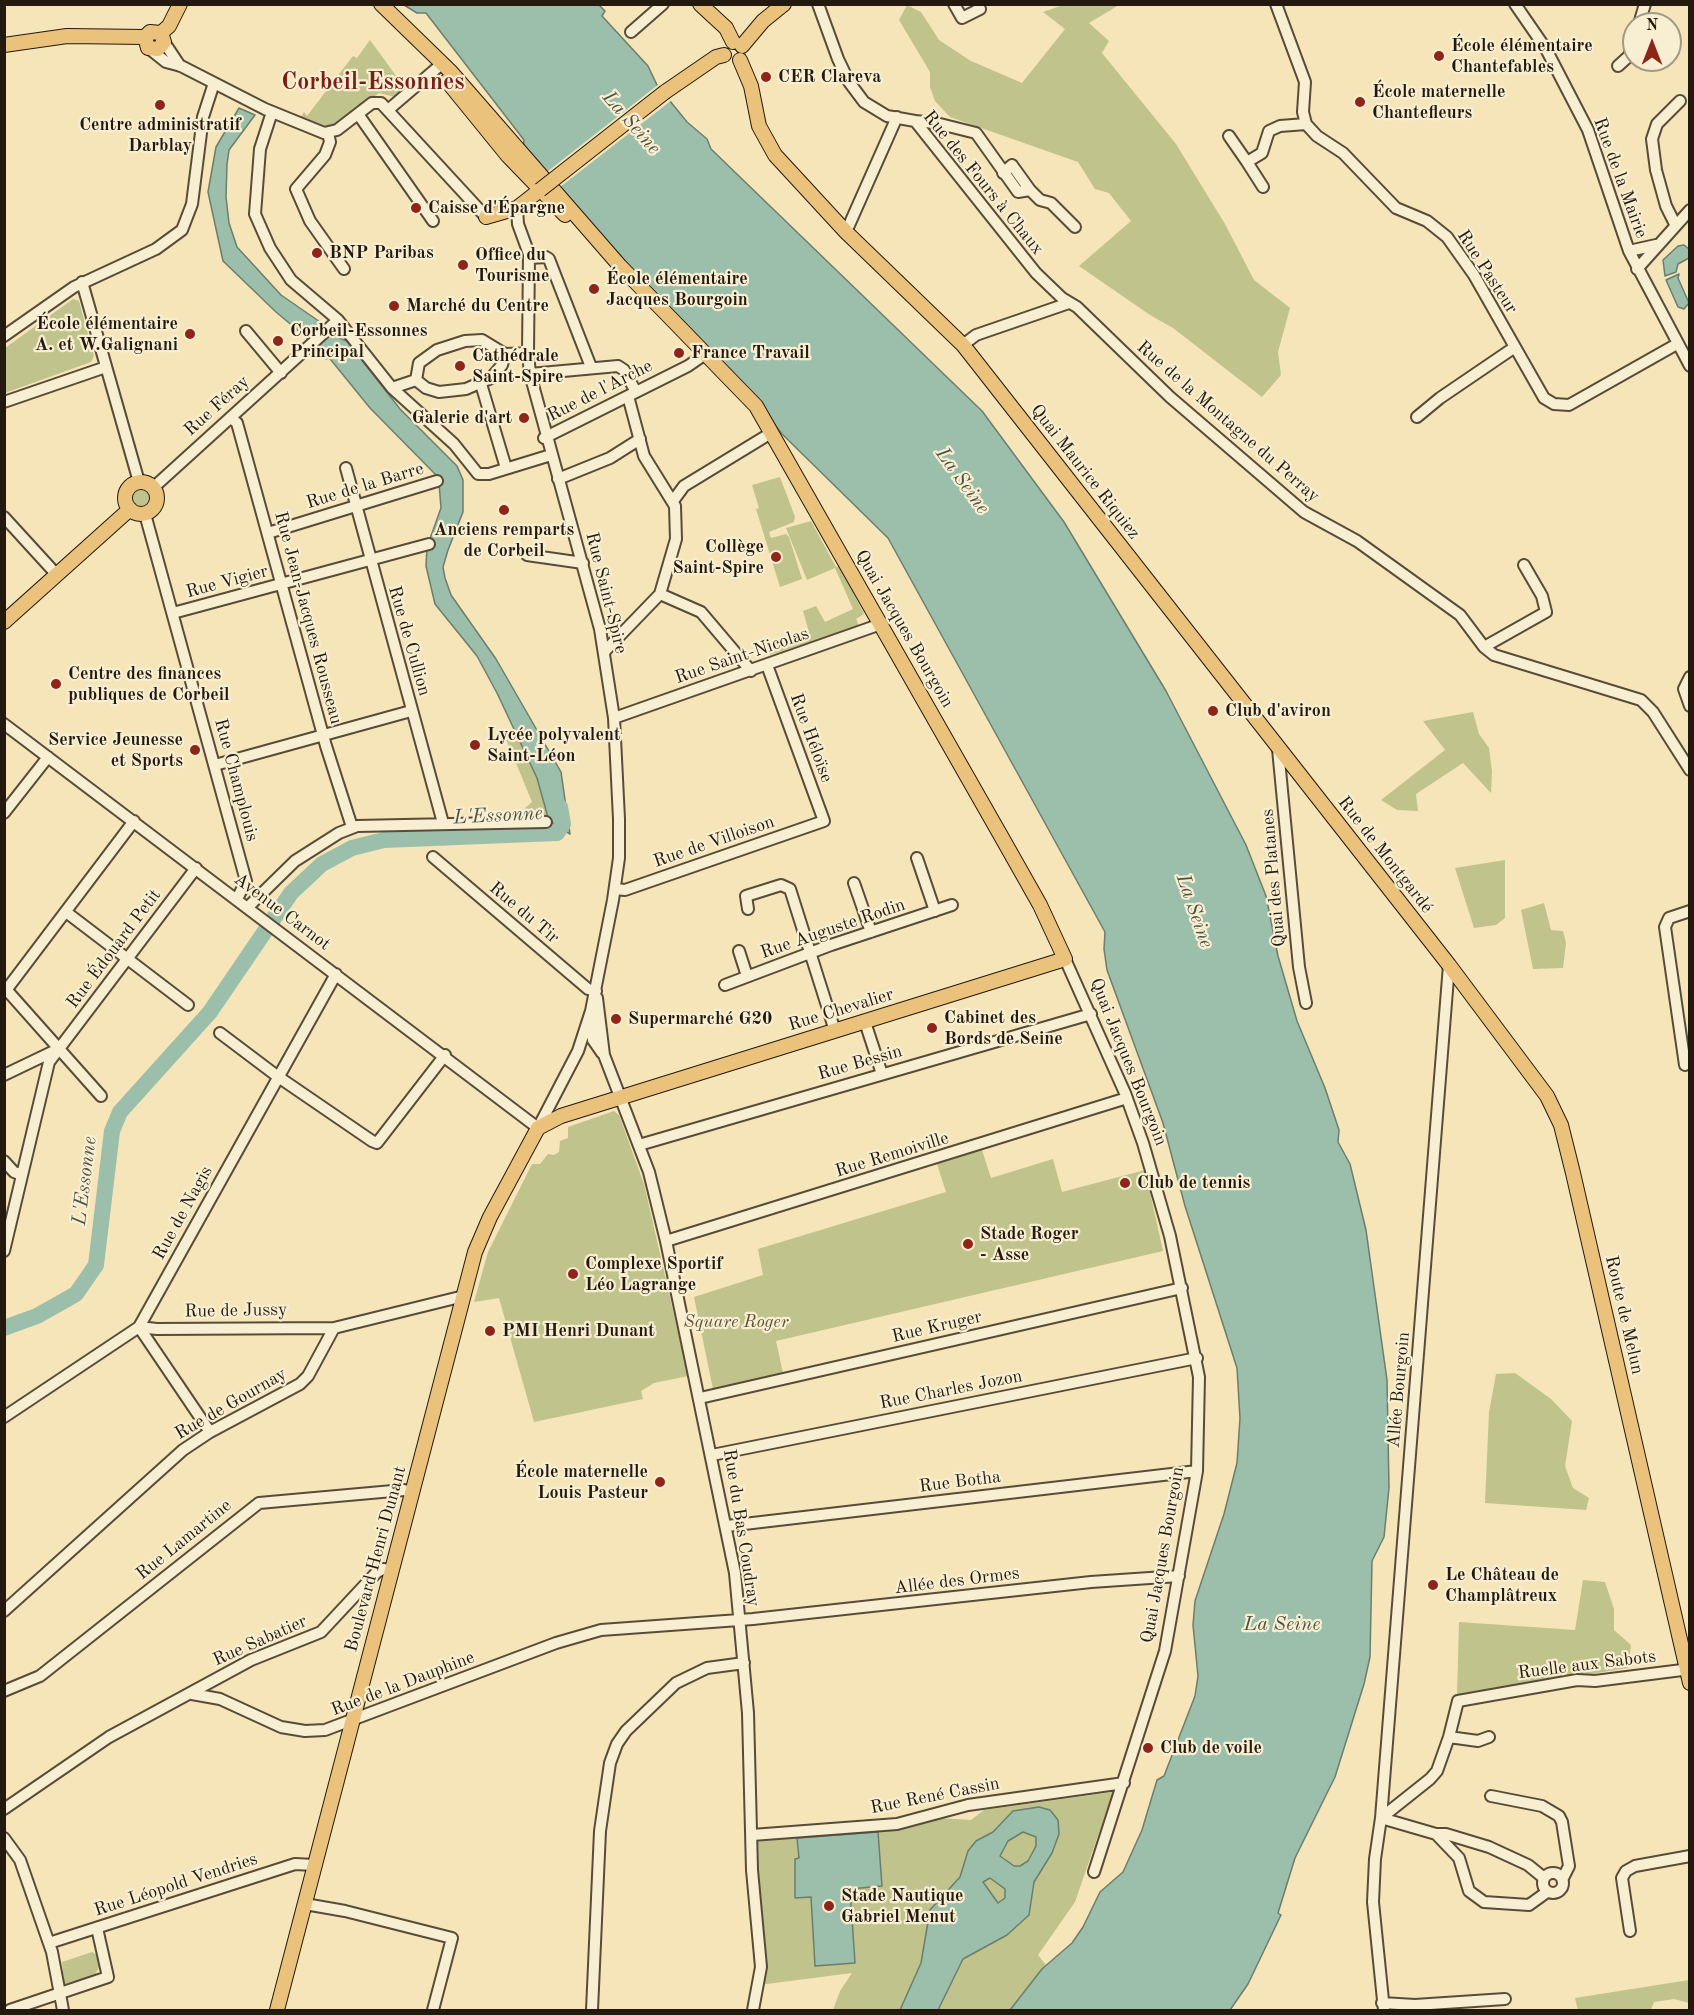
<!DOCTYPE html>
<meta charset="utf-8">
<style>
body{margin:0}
#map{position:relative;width:1694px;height:2015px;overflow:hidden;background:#f5e5b9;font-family:"Old Standard TT",serif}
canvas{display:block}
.frame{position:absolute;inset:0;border:6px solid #23190e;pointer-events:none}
.north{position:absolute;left:1622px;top:12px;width:60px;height:60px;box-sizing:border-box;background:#f8eed2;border:2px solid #a39984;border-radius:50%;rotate:0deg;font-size:16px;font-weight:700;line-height:24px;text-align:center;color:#23190e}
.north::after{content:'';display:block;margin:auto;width:21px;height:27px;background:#8f2418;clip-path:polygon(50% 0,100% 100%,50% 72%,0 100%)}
</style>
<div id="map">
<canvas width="1694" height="2015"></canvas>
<div class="frame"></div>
<div class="north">N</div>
</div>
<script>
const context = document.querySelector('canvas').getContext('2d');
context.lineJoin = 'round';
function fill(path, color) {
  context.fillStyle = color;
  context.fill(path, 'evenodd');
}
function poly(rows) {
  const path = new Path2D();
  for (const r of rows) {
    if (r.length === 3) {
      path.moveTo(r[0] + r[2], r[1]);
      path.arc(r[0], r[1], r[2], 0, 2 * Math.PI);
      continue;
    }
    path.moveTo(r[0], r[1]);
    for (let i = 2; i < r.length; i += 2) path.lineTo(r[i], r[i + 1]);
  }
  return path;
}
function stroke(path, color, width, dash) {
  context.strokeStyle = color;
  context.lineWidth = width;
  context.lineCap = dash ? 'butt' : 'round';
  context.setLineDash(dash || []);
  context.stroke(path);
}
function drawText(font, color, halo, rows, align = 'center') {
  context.font = font + ' "Old Standard TT",serif';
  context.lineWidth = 4.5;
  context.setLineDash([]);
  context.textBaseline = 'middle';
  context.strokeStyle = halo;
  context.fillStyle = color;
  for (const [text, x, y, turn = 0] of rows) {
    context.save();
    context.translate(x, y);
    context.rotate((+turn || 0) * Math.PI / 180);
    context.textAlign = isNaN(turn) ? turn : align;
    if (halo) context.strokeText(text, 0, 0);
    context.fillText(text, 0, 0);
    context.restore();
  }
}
fill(poly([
 [907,5,921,12,939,40,971,61,1022,83,1065,29,1043,12,1063,5,1119,5,1089,23,1109,41,1102,53,1176,144,1225,224,1254,280,1290,308,1278,352,1281,375,1262,397,1173,328,1150,315,1079,266,1131,221,1109,193,1095,189,1078,162,950,117,935,101,930,87,930,72,899,20],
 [370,40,405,88,395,97,379,93,334,128,322,128,300,118,304,112,307,116,353,56,357,58],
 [73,299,79,301,94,356,91,362,5,393,5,348],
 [780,477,795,517,794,522,769,532,771,538,786,534,789,537,802,579,780,587,756,509,759,508,752,485],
 [141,498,8],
 [811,521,836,567,840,566,864,614,856,619,859,626,770,655,768,651,809,632,803,611,816,606,825,622,853,609,835,568,807,580,786,528],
 [1473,712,1479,734,1489,748,1492,771,1491,793,1463,763,1416,794,1418,811,1397,810,1381,800,1445,750,1423,721],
 [515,730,537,778,549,821,535,813,525,814,525,808,532,802,504,734],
 [1505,860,1505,918,1496,925,1474,928,1455,868],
 [1544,903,1551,930,1563,931,1566,943,1563,968,1533,969,1521,910],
 [614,1111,619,1115,644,1184,688,1376,654,1383,641,1391,643,1399,534,1422,499,1298,474,1302,488,1252,532,1164,540,1164,548,1154,554,1155,559,1152,560,1141,568,1138,568,1127],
 [982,1150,991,1178,1053,1159,1062,1192,1145,1170,1163,1251,776,1341,783,1373,713,1389,694,1297,763,1275,758,1249,946,1192,937,1164],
 [1515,1373,1551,1399,1572,1421,1565,1466,1573,1488,1589,1498,1586,1510,1485,1503,1489,1412,1496,1374],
 [1583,1580,1605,1582,1614,1609,1614,1630,1631,1645,1628,1668,1457,1696,1459,1622,1575,1630],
 [1113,1792,1075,1902,1038,1955,1046,1965,1010,2010,833,2010,840,1991,852,1973,759,1985,752,1835,924,1817,971,1820,984,1810],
 [92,1952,99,1956,100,1965,95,1975,64,1984,62,1962],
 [1689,1980,1689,2003,1674,1999,1654,2002,1651,2010,1578,2010,1575,1998]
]), '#c0c38c');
const water = poly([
 [598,4,605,11,602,16,648,66,657,85,687,122,707,139,711,149,982,411,1064,522,1166,691,1246,845,1266,896,1278,956,1297,1021,1325,1088,1339,1130,1338,1142,1350,1164,1366,1230,1387,1380,1389,1488,1384,1537,1372,1561,1370,1657,1364,1684,1335,1777,1295,1858,1278,1913,1281,1915,1248,1984,1230,2010,1010,2010,1042,1969,1072,1943,1083,1927,1100,1892,1123,1872,1142,1830,1157,1780,1164,1776,1195,1696,1198,1676,1193,1625,1195,1601,1224,1514,1237,1463,1240,1418,1237,1368,1185,1206,1163,1123,1107,970,1104,949,1105,932,888,538,782,434,747,388,623,262,523,149,524,140,426,13,417,13,404,5,598,4],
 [239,108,255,115,229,150,227,164,226,197,229,223,237,247,281,295,323,324,334,336,347,341,400,409,457,466,463,480,463,512,448,550,443,567,445,578,451,595,496,659,561,772,570,834,549,821,537,778,497,693,477,656,435,604,426,566,427,547,441,508,439,483,436,475,370,408,331,360,328,357,326,359,307,338,276,312,223,261,208,192,216,147,239,108],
 [1684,245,1689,249,1689,258,1678,264,1676,272,1665,276,1663,260,1678,246,1684,245],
 [1679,274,1678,278,1689,303,1684,309,1678,307,1666,280,1679,274],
 [1039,1807,1050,1810,1058,1820,1059,1834,1052,1853,1034,1882,1029,1915,1007,1935,963,1959,938,2010,900,2010,921,1963,930,1910,960,1877,968,1851,976,1841,993,1832,1013,1811,1039,1807],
 [1023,1832,1036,1837,1036,1846,1028,1861,1020,1866,1014,1866,1000,1856,1008,1841,1023,1832],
 [990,1878,1005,1889,1005,1898,998,1903,983,1882,990,1878],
 [878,1832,882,1886,850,1889,855,1963,815,1966,811,1897,795,1898,795,1859,799,1858,797,1838,878,1832]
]);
fill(water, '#9cbfac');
stroke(water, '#6c7d6d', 1.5);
fill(poly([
 [659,84,672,100,555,191,543,175]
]), '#f5e5b9');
stroke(poly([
 [4,1328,37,1316,76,1294,96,1265,112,1131,120,1112,210,1012,291,893,322,864,352,848,384,840,557,833,563,824,560,807]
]), '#9cbfac', 16);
const minor = poly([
 [818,4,838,59,849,82,864,102,887,116,915,121,1036,273,1062,298,1077,307,1170,397,1304,512,1357,541,1460,615,1484,647,1494,655,1641,700,1653,712,1690,770],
 [954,4,962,18,980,9,978,4],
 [1276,4,1305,82,1303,112,1306,124,1317,136,1343,153,1396,208,1427,221,1447,237,1474,275,1544,398,1554,404,1569,405,1677,344],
 [1515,4,1546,49,1588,130,1629,251,1690,366],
 [1639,24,1645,4],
 [631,32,663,4],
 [164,42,180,66],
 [151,50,166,62,181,66,265,109,324,133,337,130,372,103,381,103,486,217],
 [1618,66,1629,56,1634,40],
 [388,110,437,68],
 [272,112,260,149,255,214,270,248,291,280,338,320,392,388,454,444,478,474,489,474,551,455],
 [358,114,433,221],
 [915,121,936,123,976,133,1018,192,1030,190,1040,200,1051,203,1075,227],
 [328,133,330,142,325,155,296,189,310,221,344,269],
 [1229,136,1247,162,1262,153,1269,131,1280,126,1306,124],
 [1247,162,1263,187],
 [1003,173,1012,165,1030,190],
 [1675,224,1666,206,1656,170,1652,139,1657,124,1680,101],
 [846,232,897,117],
 [1629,251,1656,245],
 [529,258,546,257,549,259,591,367],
 [1637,269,1690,210],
 [82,282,139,482],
 [246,331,281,373],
 [4,336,74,287,156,249,182,230,192,204,203,117,214,83],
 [963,345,976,335,1069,303],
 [505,354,502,365,491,378,466,389,439,392,426,388,416,380,419,363,437,350,465,341,482,340,505,354,528,353],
 [530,374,618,366,624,370,636,392],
 [481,384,506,468],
 [392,388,416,380],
 [4,402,106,367],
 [1417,417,1440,398,1515,347],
 [231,418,237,423,326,746,352,827],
 [544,438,688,366,701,357],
 [346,468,443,823],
 [558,479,610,458,640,439],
 [154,487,338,320],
 [673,501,684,486,771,433],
 [145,514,246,881,237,899],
 [4,517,57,575],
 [268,533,437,481],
 [527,555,583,563],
 [660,594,701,612,751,671],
 [173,613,429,544],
 [1484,647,1546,612,1542,596,1524,565],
 [604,652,660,594,676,539,675,506,644,456,628,396],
 [1690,677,1684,689,1690,706],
 [614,718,881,624],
 [4,724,538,1128,578,1051,591,1011,613,900,619,858,619,819,614,718,600,629,530,374,528,353,529,254,518,224,517,208],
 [1278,749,1299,967,1306,1003],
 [215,765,411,711],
 [4,813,48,757],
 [433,857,588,989,596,991],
 [917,858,935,911],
 [854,883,871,932],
 [615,889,625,890,824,821,767,665],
 [248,907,295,861,339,833,357,826,546,822],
 [748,909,746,896,781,885,790,889,835,1031],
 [66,912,188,1005],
 [739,951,747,976],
 [1065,959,1125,1093,1143,1143,1170,1236,1199,1377,1197,1471,1165,1651,1094,1872],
 [725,985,831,945,952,905],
 [4,987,101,1096],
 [7,989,134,821],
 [597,998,604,1055,649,1172,666,1241,735,1573,748,1713,752,1870,761,1967,753,2010],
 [590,1018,593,1040,602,1053],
 [865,1022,882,1074],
 [220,1033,277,1076,372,1141,377,1143,445,1055],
 [1685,1065,1665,927,1669,918,1690,911],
 [4,1075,52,1052],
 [639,1145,1091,1014],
 [4,1161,14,1172,22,1175],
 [666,1241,1127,1098],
 [4,1251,49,1062,196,868],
 [139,1327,157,1329,334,1328],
 [139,1327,210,1432],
 [700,1398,1182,1288],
 [4,1417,139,1327,336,974],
 [712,1455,1197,1358],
 [727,1526,1197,1471],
 [4,1611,183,1450,210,1432,300,1384,308,1376,334,1328,464,1296],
 [4,1691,40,1676,259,1503,404,1490,412,1492],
 [192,1694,220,1699,281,1727,305,1731,325,1730,556,1643,601,1630,753,1619,1091,1582,1179,1576],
 [1449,1737,1478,1741,1489,1737],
 [1491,1796,1542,1806,1559,1816,1562,1822,1569,1866,1563,1878],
 [4,1809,109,1737,251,1660,321,1632,377,1572,383,1569,391,1570],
 [1381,1818,1430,1779,1437,1771,1449,1737,1458,1701,1577,1680,1595,1681,1690,1669],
 [1381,1818,1436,1834,1459,1858,1469,1891,1484,1902,1529,1905,1547,1892],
 [1436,1834,1446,1834,1489,1847,1528,1865,1544,1878],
 [752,1835,897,1824,968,1805,1124,1783],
 [4,1838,20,1860,52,1952,63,2010],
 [1553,1883,10],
 [305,1904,345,1911,452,1938,433,2010],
 [1630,1931,1622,1878,1626,1871,1635,1866,1690,1856],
 [49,1943,295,1864,314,1865],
 [1382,2003,1415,2005,1505,1999],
 [10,2010,108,1977,97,1928],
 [592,2010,600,1831,610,1763,617,1744,626,1731,676,1683,707,1668,744,1663],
 [1384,2010,1373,1902,1375,1859,1381,1818,1449,965]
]);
const major = poly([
 [700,4,726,28,733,42],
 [161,33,169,26,180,4],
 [145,37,148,48,158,49,164,42,161,33],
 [4,45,67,36,145,37,150,32,161,33],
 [742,46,763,21,784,4],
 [740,60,751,86,759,126,775,155,846,232,963,345,1449,965,1547,1096,1561,1125,1573,1173,1690,1683],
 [447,81,508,156,565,215],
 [665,92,716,57,724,55],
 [486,217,517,208,540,190],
 [141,498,16],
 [4,622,130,509],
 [277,2010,475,1252,490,1217,538,1128,561,1116,1065,959,1040,905,1001,836,756,406,620,266,451,72,381,4]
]);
stroke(minor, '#584c39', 14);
stroke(major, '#23190e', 16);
stroke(minor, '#f8eed2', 10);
stroke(major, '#eac27c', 14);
const majorBridge = poly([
 [540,190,665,92]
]);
stroke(majorBridge, '#23190e', 16, []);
stroke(majorBridge, '#eac27c', 14);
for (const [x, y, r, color] of [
 [1439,56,6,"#8f2418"],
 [766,77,6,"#8f2418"],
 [1360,102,6,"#8f2418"],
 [160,105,6,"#8f2418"],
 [416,208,6,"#8f2418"],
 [317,253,6,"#8f2418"],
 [463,265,6,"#8f2418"],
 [594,289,6,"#8f2418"],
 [394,306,6,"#8f2418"],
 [190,334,6,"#8f2418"],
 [278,341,6,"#8f2418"],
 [679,353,6,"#8f2418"],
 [460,366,6,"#8f2418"],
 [524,418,6,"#8f2418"],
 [504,510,6,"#8f2418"],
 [776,557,6,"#8f2418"],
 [56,684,6,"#8f2418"],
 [1213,711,6,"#8f2418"],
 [475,745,6,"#8f2418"],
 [195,750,6,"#8f2418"],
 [616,1019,6,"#8f2418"],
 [932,1028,6,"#8f2418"],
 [1125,1183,6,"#8f2418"],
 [968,1244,6,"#8f2418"],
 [573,1274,6,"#8f2418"],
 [490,1331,6,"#8f2418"],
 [660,1482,6,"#8f2418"],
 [1433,1585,6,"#8f2418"],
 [1148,1748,6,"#8f2418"],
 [829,1906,6,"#8f2418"]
]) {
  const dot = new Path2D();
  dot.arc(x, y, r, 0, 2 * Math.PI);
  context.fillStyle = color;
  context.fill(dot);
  stroke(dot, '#f8eed2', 2);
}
drawText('bold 18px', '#23190e', '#f8eed2', [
 ["École élémentaire",1451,46],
 ["Chantefables",1451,67],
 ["CER Clareva",778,77],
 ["École maternelle",1372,92],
 ["Chantefleurs",1372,113],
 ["Centre administratif",160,125,"center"],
 ["Darblay",160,146,"center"],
 ["Caisse d'Épargne",428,208],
 ["BNP Paribas",329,253],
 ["Office du",475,255],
 ["Tourisme",475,276],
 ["École élémentaire",606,279],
 ["Jacques Bourgoin",606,300],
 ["Marché du Centre",406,306],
 ["École élémentaire",178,324,"right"],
 ["A. et W.Galignani",178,345,"right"],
 ["Corbeil-Essonnes",290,331],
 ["Principal",290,352],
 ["France Travail",691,353],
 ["Cathédrale",472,356],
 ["Saint-Spire",472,377],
 ["Galerie d'art",512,418,"right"],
 ["Anciens remparts",504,530,"center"],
 ["de Corbeil",504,551,"center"],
 ["Collège",764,547,"right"],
 ["Saint-Spire",764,568,"right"],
 ["Centre des finances",68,674],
 ["publiques de Corbeil",68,695],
 ["Club d'aviron",1225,711],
 ["Lycée polyvalent",487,735],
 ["Saint-Léon",487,756],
 ["Service Jeunesse",183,740,"right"],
 ["et Sports",183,761,"right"],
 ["Cabinet des",944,1018],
 ["Bords de Seine",944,1039],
 ["Supermarché G20",628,1019],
 ["Club de tennis",1137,1183],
 ["Stade Roger",980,1234],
 ["- Asse",980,1255],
 ["Complexe Sportif",585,1264],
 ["Léo Lagrange",585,1285],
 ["PMI Henri Dunant",502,1331],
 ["École maternelle",648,1472,"right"],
 ["Louis Pasteur",648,1493,"right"],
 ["Le Château de",1445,1575],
 ["Champlâtreux",1445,1596],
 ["Club de voile",1160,1748],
 ["Stade Nautique",841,1896],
 ["Gabriel Menut",841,1917]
], 'left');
drawText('18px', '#23190e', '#f8eed2', [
 ["Rue de la Mairie",1620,178,70],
 ["Rue des Fours à Chaux",983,183,51],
 ["Rue Pasteur",1487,272,57],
 ["Rue de l'Arche",600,391,-27],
 ["Rue Féray",217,406,-42],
 ["Rue de la Montagne du Perray",1228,422,41],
 ["Quai Maurice Riquiez",1085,472,52],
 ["Rue de la Barre",365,486,-17],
 ["Rue Vigier",227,582,-15],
 ["Rue Saint-Spire",606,593,76],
 ["Rue Jean-Jacques Rousseau",308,618,75],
 ["Quai Jacques Bourgoin",904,629,60],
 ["Rue de Cullion",409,641,74],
 ["Rue Saint-Nicolas",742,656,-19],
 ["Rue Héloïse",811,738,70],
 ["Rue Champlouis",236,780,75],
 ["Rue de Villoison",714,842,-19],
 ["Rue de Montgardé",1385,855,52],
 ["Quai des Platanes",1274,878,-95],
 ["Avenue Carnot",282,912,37],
 ["Rue du Tir",524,913,40],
 ["Rue Auguste Rodin",833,929,-19],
 ["Rue Édouard Petit",114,949,-53],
 ["Rue Chevalier",841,1010,-17],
 ["Quai Jacques Bourgoin",1128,1062,68],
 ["Rue Bessin",860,1063,-16],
 ["Rue Remoiville",892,1155,-17],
 ["Rue de Nagis",183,1213,-61],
 ["Rue de Jussy",236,1311,-1],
 ["Route de Melun",1624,1315,77],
 ["Rue Kruger",937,1327,-13],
 ["Rue Charles Jozon",951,1390,-11],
 ["Allée Bourgoin",1399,1390,-85],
 ["Rue de Gournay",231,1404,-30],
 ["Rue Botha",960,1482,-7],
 ["Rue du Bas Coudray",741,1528,81],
 ["Rue Lamartine",184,1540,-39],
 ["Quai Jacques Bourgoin",1163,1555,-80],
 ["Boulevard Henri Dunant",376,1559,-75],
 ["Allée des Ormes",957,1581,-7],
 ["Rue Sabatier",260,1641,-24],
 ["Ruelle aux Sabots",1587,1665,-7],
 ["Rue de la Dauphine",403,1684,-21],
 ["Rue René Cassin",935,1796,-11],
 ["Rue Léopold Vendries",176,1885,-18]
]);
drawText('italic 18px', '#5a543a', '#f8eed2', [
 ["Square Roger",736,1322]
]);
drawText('italic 20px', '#4d5345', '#f8eed2', [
 ["La Seine",631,123,49],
 ["La Seine",962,481,54],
 ["L'Essonne",498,816,-3],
 ["La Seine",1194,911,71],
 ["L'Essonne",85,1181,-83],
 ["La Seine",1282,1625]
]);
drawText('bold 24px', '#7a1f14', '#f8eed2', [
 ["Corbeil-Essonnes",373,83]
]);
</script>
